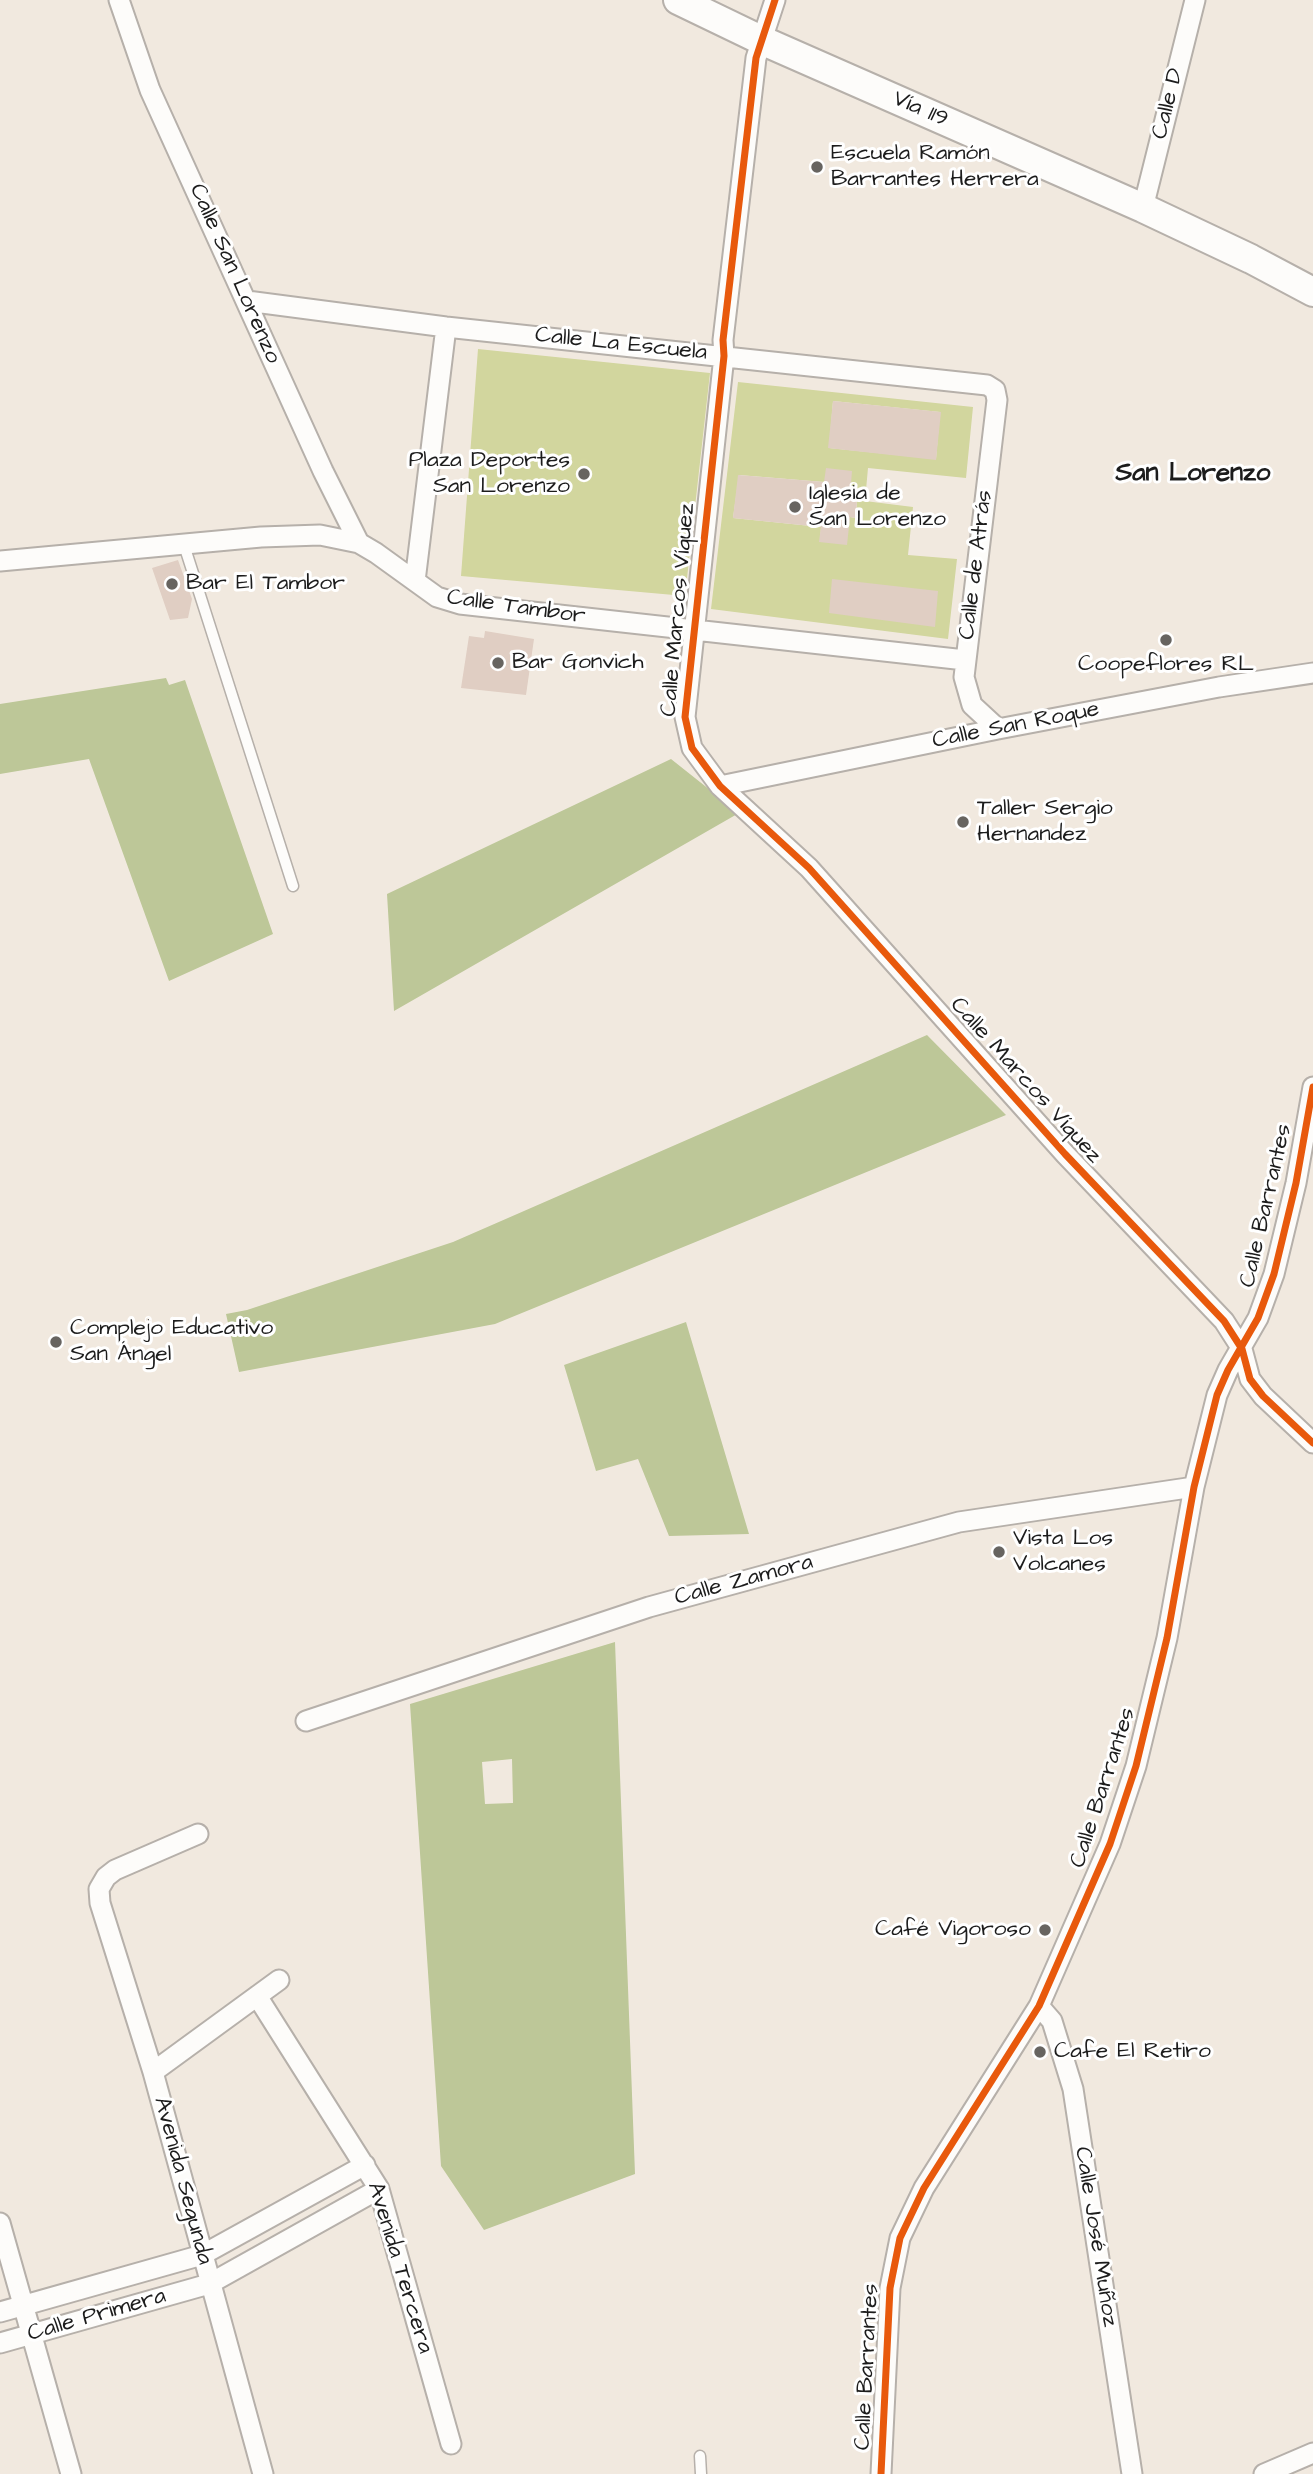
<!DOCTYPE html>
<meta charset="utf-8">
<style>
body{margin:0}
canvas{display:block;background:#f1e9df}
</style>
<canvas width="1313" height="2474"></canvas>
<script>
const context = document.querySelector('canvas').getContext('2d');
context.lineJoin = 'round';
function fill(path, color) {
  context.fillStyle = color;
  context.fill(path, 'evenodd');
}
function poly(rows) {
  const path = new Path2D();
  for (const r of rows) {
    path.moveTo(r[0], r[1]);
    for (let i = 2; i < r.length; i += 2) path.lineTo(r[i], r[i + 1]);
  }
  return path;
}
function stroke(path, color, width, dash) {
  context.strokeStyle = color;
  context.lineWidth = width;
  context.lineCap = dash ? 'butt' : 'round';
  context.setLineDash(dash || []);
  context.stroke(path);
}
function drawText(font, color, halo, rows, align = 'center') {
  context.font = font + ' "Architects Daughter",sans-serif';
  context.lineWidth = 6;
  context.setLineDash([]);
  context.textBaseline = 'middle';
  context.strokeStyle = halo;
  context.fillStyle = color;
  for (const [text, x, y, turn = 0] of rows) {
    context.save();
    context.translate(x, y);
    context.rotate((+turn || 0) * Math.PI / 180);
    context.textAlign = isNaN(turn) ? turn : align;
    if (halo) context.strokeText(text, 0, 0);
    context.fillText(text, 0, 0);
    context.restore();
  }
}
fill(poly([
 [478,349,710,373,685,596,461,576],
 [738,382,973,407,966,478,868,468,865,501,913,507,908,555,957,559,948,639,711,609],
 [833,401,940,412,936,459,829,448],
 [739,475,824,482,850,496,857,497,856,518,850,517,820,542,821,527,733,518]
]), '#d2d69e');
fill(poly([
 [166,678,169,685,185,680,273,934,169,981,89,759,0,774,0,704],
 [671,759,739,813,394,1011,387,894],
 [927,1035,1006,1115,495,1324,239,1372,226,1314,247,1310,453,1242],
 [686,1322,749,1534,669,1536,638,1459,596,1471,564,1365],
 [615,1642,635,2174,484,2230,441,2166,410,1704],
 [512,1759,513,1803,485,1804,482,1762]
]), '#bdc798');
fill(poly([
 [833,401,941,412,936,460,828,448],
 [826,468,852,471,850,496,857,497,856,518,850,517,847,545,819,542,821,527,733,518,738,475,824,482],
 [178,560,192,599,188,618,170,620,152,568],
 [832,579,938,591,935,627,829,613],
 [485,631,534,639,526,695,461,688,469,636,484,638]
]), '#e0cec3');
const lane = poly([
 [184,545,293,886],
 [700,2456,701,2474]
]);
const street = poly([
 [119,0,150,90,323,471,359,543],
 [775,0,756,58,723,340,724,356,685,717,692,748,720,786,809,868,1065,1154,1224,1321,1242,1349,1250,1379,1263,1396,1313,1443],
 [1143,208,1195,0],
 [247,301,446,327,987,385,995,390,997,400,964,677,972,705,998,729],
 [0,561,261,537,320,535,359,543,376,553,437,597,460,604,965,660],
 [415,581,446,327],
 [720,786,998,729,1219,687,1313,673],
 [306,1721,649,1607,959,1522,1194,1487],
 [198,1834,115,1870,106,1877,99,1889,100,1903,153,2072,263,2474],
 [257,1996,379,2189,451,2444],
 [1039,2006,1052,2021,1073,2089,1132,2474],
 [153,2072,279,1980],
 [0,2223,71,2474],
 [0,2312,202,2255,365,2165],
 [0,2343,209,2284,379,2189],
 [881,2474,890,2288,900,2238,924,2188,1039,2006,1110,1844,1136,1766,1167,1638,1194,1487,1217,1395,1228,1370,1258,1318,1274,1274,1296,1183,1313,1087],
 [1264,2474,1313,2453]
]);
const secondary = poly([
 [678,0,761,40,1143,208,1251,259,1313,292]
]);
stroke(lane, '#b6b0aa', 13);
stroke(street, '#b6b0aa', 23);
stroke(secondary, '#b6b0aa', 32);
stroke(lane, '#fdfcfa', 10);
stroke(street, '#fdfcfa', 19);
stroke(secondary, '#fdfcfa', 28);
stroke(poly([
 [775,0,756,58,723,340,724,356,685,717,692,748,720,786,809,868,1065,1154,1224,1321,1242,1349,1250,1379,1263,1396,1313,1443],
 [881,2474,890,2288,900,2238,924,2188,1039,2006,1110,1844,1136,1766,1167,1638,1194,1487,1217,1395,1228,1370,1258,1318,1274,1274,1296,1183,1313,1087]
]), '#e8590c', 7);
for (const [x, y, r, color] of [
 [817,167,7,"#676460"],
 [584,474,7,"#676460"],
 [795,507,7,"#676460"],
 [172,584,7,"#676460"],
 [1166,640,7,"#676460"],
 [498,663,7,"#676460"],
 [963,822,7,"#676460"],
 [56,1342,7,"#676460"],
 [999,1552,7,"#676460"],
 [1045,1930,7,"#676460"],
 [1040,2052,7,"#676460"]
]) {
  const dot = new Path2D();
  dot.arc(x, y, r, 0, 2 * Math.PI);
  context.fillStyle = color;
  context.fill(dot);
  stroke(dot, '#fff', 2.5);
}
drawText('23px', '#1c1c1c', '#fff', [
 ["Calle D",1169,104,-76],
 ["Vía 119",920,110,24],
 ["Calle San Lorenzo",234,274,66],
 ["Calle La Escuela",621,345,6],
 ["Calle de Atrás",977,565,-83],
 ["Calle Tambor",516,608,8],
 ["Calle Marcos Víquez",679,610,-85],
 ["Calle San Roque",1016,726,-11],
 ["Calle Marcos Víquez",1025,1081,48],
 ["Calle Barrantes",1267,1206,-77],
 ["Calle Zamora",744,1581,-15],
 ["Calle Barrantes",1104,1788,-72],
 ["Avenida Segunda",182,2181,75],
 ["Calle José Muñoz",1095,2237,81],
 ["Avenida Tercera",399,2268,73],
 ["Calle Primera",97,2316,-16],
 ["Calle Barrantes",868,2367,-87]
]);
drawText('23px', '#1c1c1c', '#fff', [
 ["Escuela Ramón",831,154],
 ["Barrantes Herrera",831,180],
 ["Plaza Deportes",570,461,"right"],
 ["San Lorenzo",570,487,"right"],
 ["Iglesia de",809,494],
 ["San Lorenzo",809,520],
 ["Bar El Tambor",186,584],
 ["Bar Gonvich",512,663],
 ["Coopeflores RL",1166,665,"center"],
 ["Taller Sergio",977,809],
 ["Hernandez",977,835],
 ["Complejo Educativo",70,1329],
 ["San Ángel",70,1355],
 ["Vista Los",1013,1539],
 ["Volcanes",1013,1565],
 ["Café Vigoroso",1031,1930,"right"],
 ["Cafe El Retiro",1054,2052]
], 'left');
drawText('bold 26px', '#1c1c1c', '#fff', [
 ["San Lorenzo",1193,475]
]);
</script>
